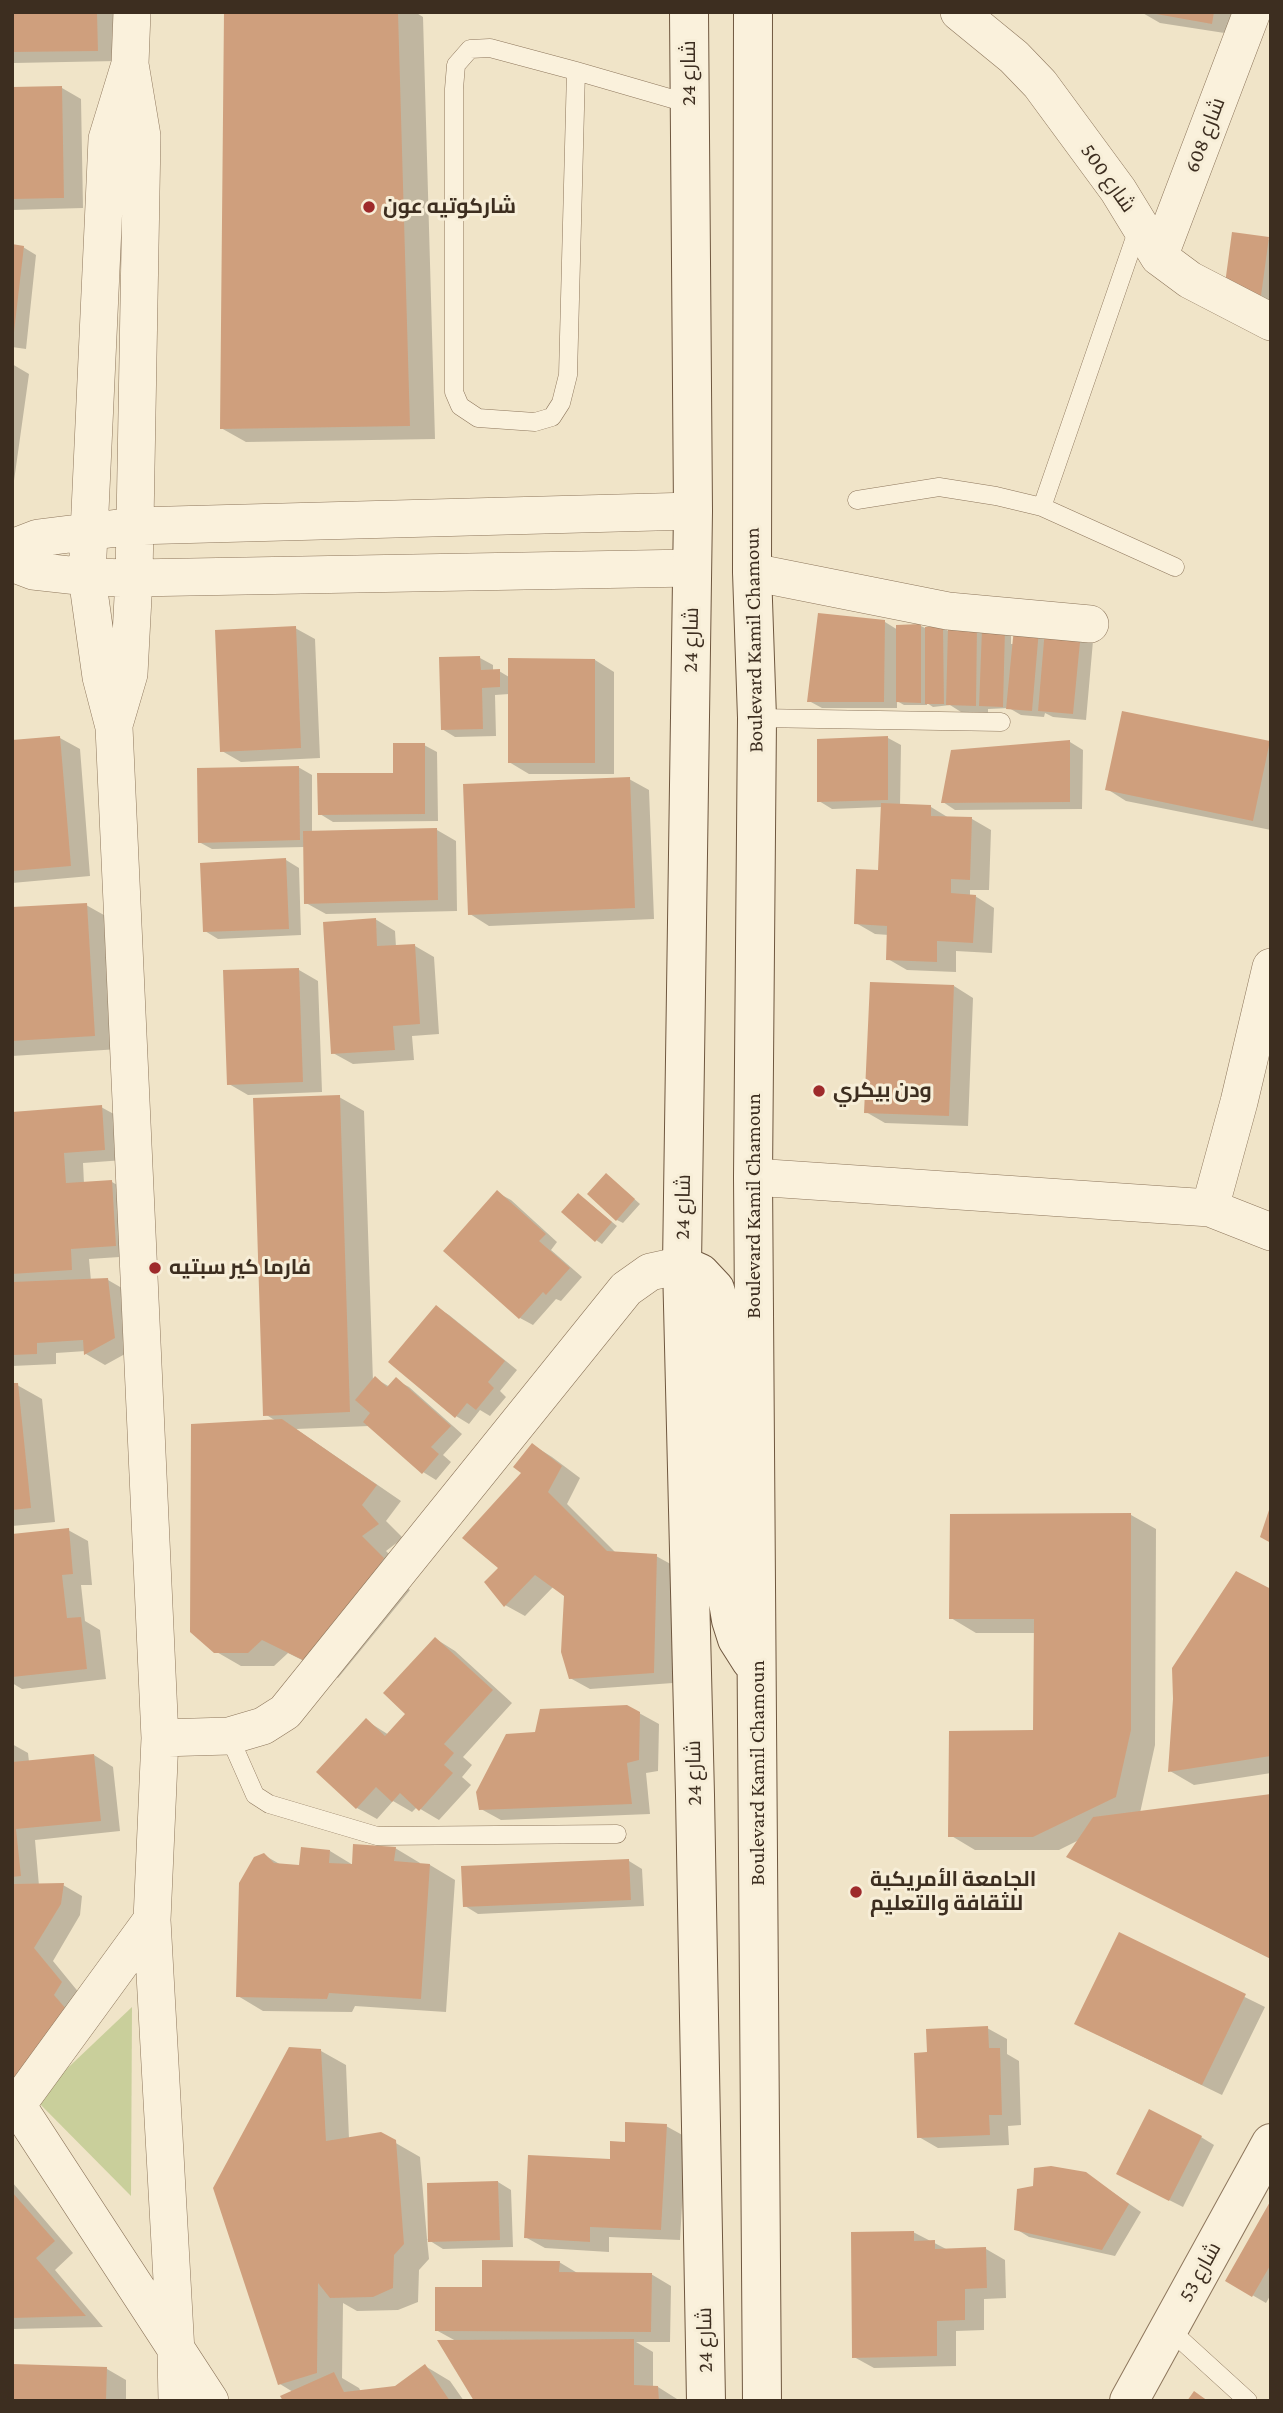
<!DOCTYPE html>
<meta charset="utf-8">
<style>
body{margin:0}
#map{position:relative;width:1283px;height:2413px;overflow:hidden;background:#f0e4c8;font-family:"Crimson Pro",serif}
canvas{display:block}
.frame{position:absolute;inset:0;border:14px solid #3d2e20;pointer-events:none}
</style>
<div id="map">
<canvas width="1283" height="2413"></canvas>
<div class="frame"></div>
</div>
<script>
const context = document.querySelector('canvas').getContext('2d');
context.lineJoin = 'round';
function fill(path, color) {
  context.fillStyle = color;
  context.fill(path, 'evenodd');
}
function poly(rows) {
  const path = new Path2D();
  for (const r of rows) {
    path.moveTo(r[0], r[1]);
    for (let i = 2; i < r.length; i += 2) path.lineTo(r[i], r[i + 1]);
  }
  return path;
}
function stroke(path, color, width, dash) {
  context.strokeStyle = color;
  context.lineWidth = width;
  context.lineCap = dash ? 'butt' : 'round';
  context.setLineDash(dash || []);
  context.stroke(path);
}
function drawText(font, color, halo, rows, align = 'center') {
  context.font = font + ' "Crimson Pro",Cairo,serif';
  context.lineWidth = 6;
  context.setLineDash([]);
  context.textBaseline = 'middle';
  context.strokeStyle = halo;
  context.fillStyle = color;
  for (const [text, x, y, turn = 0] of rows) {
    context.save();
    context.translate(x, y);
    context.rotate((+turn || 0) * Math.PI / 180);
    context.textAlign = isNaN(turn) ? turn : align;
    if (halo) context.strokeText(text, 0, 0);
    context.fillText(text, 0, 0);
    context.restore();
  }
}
fill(poly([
 [132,2007,131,2196,35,2099]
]), '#c9cf9b');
fill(poly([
 [12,12,116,12,117,61,14,63],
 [225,12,415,12,423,17,435,439,246,442,221,428],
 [1141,12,1235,12,1231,34,1160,23],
 [62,88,81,99,83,208,12,210,12,89],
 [1233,234,1271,240,1271,302,1239,298],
 [12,246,23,247,36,255,26,349,12,347],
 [12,364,29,374,12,495],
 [885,622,898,630,921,626,925,628,943,628,950,632,950,628,1011,635,1011,644,1014,644,1015,630,1093,641,1086,720,1053,717,1045,713,1044,717,1021,715,1009,708,988,709,988,713,961,712,950,705,933,707,927,703,927,705,904,705,897,701,897,708,822,708,809,701],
 [295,628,315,639,320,758,241,762,222,751],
 [480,658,493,665,493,671,499,671,509,677,595,660,614,672,614,774,529,774,509,762,509,694,495,695,496,736,455,737,442,729],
 [60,738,80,749,90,876,12,883,12,741],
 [888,738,901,745,900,806,931,807,949,818,972,819,991,830,989,890,970,890,970,896,975,896,994,908,992,953,956,951,956,972,907,970,888,959,889,935,875,934,856,923,879,872,882,807,832,809,819,801,819,741],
 [1070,742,1083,750,1082,809,955,810,943,802],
 [1269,743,1271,744,1271,830,1126,801,1107,789],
 [424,745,437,752,438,821,333,822,320,814,395,775],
 [298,767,312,775,312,833,437,830,456,841,457,911,326,914,306,903,305,847,212,849,199,842],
 [629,779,649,790,654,919,489,926,470,914],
 [286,860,299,868,301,935,218,939,205,931],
 [86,905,111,919,119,1049,12,1056,12,909],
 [375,919,395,931,396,947,415,946,434,957,439,1034,412,1036,414,1060,353,1064,333,1053],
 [299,970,318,981,322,1092,248,1095,229,1084],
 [954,986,973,998,968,1126,885,1123,866,1112],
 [339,1097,364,1111,373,1382,376,1379,390,1387,396,1380,409,1387,462,1434,443,1455,451,1462,436,1480,423,1472,369,1426,296,1429,401,1501,386,1521,403,1538,386,1551,408,1573,402,1584,410,1590,338,1678,288,1653,274,1666,241,1666,215,1651,276,1421,265,1414],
 [101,1107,121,1118,124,1160,83,1163,84,1184,112,1182,131,1193,135,1256,89,1259,91,1281,108,1280,127,1291,134,1349,105,1365,86,1354,86,1351,56,1353,56,1364,12,1366,12,1113],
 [607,1175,640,1204,623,1223,617,1220],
 [498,1193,511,1200,557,1242,551,1250,582,1277,561,1301,556,1299,533,1325,520,1318],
 [579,1195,617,1226,602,1244,596,1240],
 [436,1307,449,1315,517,1370,500,1391,506,1397,490,1416,480,1410,469,1424,456,1416,391,1362],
 [12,1385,17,1385,42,1399,55,1522,12,1526],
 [533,1445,552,1457,580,1478,567,1504,616,1553,656,1556,676,1567,673,1683,590,1689,570,1678,565,1595,554,1586,525,1616,505,1605,500,1568],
 [1131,1515,1156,1529,1155,1745,1140,1813,1271,1959,1069,1857,1079,1840,1059,1850,975,1850,950,1835,1035,1732,1036,1633,976,1633,951,1618],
 [68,1530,88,1541,92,1585,81,1585,85,1621,100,1630,106,1679,22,1689,12,1683,12,1536],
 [1271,1591,1271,1773,1194,1785,1170,1771],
 [436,1639,455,1651,512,1703,463,1757,472,1765,462,1777,471,1785,439,1820,417,1807,412,1812,393,1801,377,1819,357,1808,319,1772,367,1721,389,1735,408,1714],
 [639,1713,659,1724,658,1771,646,1773,650,1814,501,1820,481,1809,537,1734],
 [12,1744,28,1753,29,1762,94,1755,113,1767,120,1831,35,1840,39,1886,63,1885,82,1896,80,1915,53,1961,80,1994,12,2082],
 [395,1848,420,1863,420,1865,430,1865,455,1880,446,2012,355,2006,352,2012,263,2011,238,1996,264,1855,283,1866,301,1867,330,1851,353,1865],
 [629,1861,642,1869,644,1906,478,1914,465,1906],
 [1119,1935,1265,2007,1222,2095,1096,2034],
 [987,2028,1007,2039,1007,2054,1019,2061,1021,2125,1008,2126,1009,2145,938,2148,919,2137,929,2054],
 [321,2051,346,2065,349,2139,380,2134,420,2157,427,2239,430,2239,498,2182,511,2190,513,2247,443,2249,427,2239,429,2259,419,2270,418,2302,398,2310,357,2311,343,2303,342,2378,359,2388,361,2392,396,2388,425,2366,450,2381,464,2401,285,2401,293,2392,280,2384],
 [666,2126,686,2137,680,2240,609,2237,609,2252,545,2248,525,2237,612,2161,626,2144],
 [1201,2137,1214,2145,1183,2207,1131,2181],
 [1085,2173,1141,2212,1115,2256,1029,2237,1016,2229,1035,2188],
 [12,2182,73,2253,55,2270,103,2327,12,2329],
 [1271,2203,1271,2294,1266,2303,1228,2281],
 [913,2232,948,2250,986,2249,1005,2260,1006,2298,984,2299,984,2330,956,2331,956,2366,874,2368,854,2357],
 [559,2262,579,2274,651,2274,671,2286,670,2342,636,2342,653,2352,653,2387,658,2387,677,2399,677,2401,476,2401,456,2341,436,2330,483,2289],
 [107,2369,126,2380,126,2401,12,2401]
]), '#0003');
fill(poly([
 [12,12,97,12,98,51,12,52],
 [224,12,398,12,410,426,220,429],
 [1145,12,1214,12,1212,24],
 [62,86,64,198,12,199,12,87],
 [1232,232,1269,237,1261,296,1224,291],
 [12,244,24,246,14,332,12,332],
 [818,613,885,620,884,702,807,702],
 [921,624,921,703,896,702,896,625],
 [296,626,301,748,220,752,215,630],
 [943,626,944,704,925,704,925,627],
 [948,627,977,627,976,706,946,705],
 [1014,628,1039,630,1032,711,1006,709],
 [982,629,1005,630,1003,707,979,706],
 [1045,629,1081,632,1073,714,1038,711],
 [480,656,481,670,500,669,500,687,482,688,483,729,441,730,439,657],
 [508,658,595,659,595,763,508,763],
 [1122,711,1270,741,1253,821,1105,790],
 [60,736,71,866,12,871,12,740],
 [888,736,888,800,817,802,817,739],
 [1070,740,1070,802,941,803,951,750],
 [393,743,425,743,425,814,318,815,317,773,393,773],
 [299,766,300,840,198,843,197,768],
 [630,777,635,908,468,915,463,784],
 [881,803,931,805,931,816,972,817,970,880,951,879,951,893,976,895,973,943,937,941,937,962,886,960,887,926,854,924,856,869,878,870],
 [437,828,438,900,304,904,303,831],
 [286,858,289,929,203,932,200,863],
 [87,903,95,1036,12,1041,12,907],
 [376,918,377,946,415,944,420,1024,393,1026,395,1050,331,1054,323,922],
 [299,968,303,1082,227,1085,223,970],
 [870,982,954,985,949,1116,864,1113],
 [340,1095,350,1412,263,1416,253,1098],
 [102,1105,105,1150,64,1153,66,1183,112,1180,116,1246,71,1249,72,1270,12,1274,12,1112],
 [606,1173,635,1199,616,1221,587,1194],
 [497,1190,546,1234,539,1241,570,1268,546,1295,543,1292,519,1319,443,1251],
 [578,1193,612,1222,595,1242,561,1212],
 [108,1278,115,1338,84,1355,83,1340,37,1343,37,1354,12,1355,12,1282],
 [436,1305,505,1361,488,1382,494,1388,476,1410,467,1403,455,1418,388,1362],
 [375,1376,387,1387,396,1377,451,1426,431,1447,439,1454,422,1474,363,1422,370,1413,355,1400],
 [12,1383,18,1383,31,1508,12,1510],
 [282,1419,377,1485,362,1505,379,1524,362,1536,384,1558,313,1665,262,1640,248,1653,214,1653,190,1632,191,1424],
 [532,1443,562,1466,548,1492,607,1551,657,1554,654,1673,569,1679,561,1652,564,1596,535,1575,504,1607,484,1582,498,1568,462,1538,521,1473,513,1467],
 [1270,1507,1271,1507,1271,1543,1260,1537],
 [1131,1513,1131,1730,1116,1797,1033,1837,948,1837,949,1731,1033,1730,1034,1619,949,1619,950,1514],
 [69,1528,73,1574,62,1575,67,1618,81,1617,87,1669,12,1677,12,1534],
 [1236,1571,1271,1589,1271,1756,1168,1772,1173,1699,1172,1668],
 [435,1637,493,1690,444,1744,454,1753,444,1765,453,1773,419,1811,400,1793,392,1802,376,1787,356,1809,316,1772,366,1718,385,1736,405,1714,383,1693],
 [627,1705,640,1712,639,1760,627,1763,632,1804,479,1810,476,1792,506,1734,535,1732,540,1709],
 [94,1754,101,1821,16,1829,21,1876,12,1877,12,1762],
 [1271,1794,1271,1959,1066,1857,1093,1817],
 [353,1844,396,1847,394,1861,430,1864,421,1999,329,1993,327,1999,236,1997,239,1883,254,1857,264,1853,274,1863,299,1865,301,1847,330,1850,329,1863,352,1864],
 [629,1859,631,1900,463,1907,461,1866],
 [64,1883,61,1904,34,1948,62,1982,54,1995,73,2017,12,2085,12,1884],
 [1119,1932,1246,1994,1202,2085,1074,2024],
 [988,2026,989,2048,1000,2048,1002,2115,989,2115,990,2135,917,2138,914,2053,927,2052,926,2029],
 [289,2047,321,2049,326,2141,381,2132,396,2140,404,2244,394,2255,393,2288,373,2297,330,2298,318,2283,317,2373,278,2385,213,2188],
 [1149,2109,1202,2136,1169,2201,1116,2174],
 [625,2122,667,2124,661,2230,590,2227,590,2242,524,2238,528,2155,610,2159,610,2141,625,2142],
 [1051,2166,1086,2172,1129,2204,1102,2250,1014,2230,1017,2189,1033,2186,1034,2168],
 [498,2181,500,2240,428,2242,427,2183],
 [12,2192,55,2241,36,2258,86,2316,12,2318],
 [1271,2200,1271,2264,1252,2297,1225,2281],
 [914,2231,914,2241,935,2240,935,2249,986,2247,987,2288,965,2289,965,2320,937,2321,937,2356,852,2358,851,2232],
 [482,2260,560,2261,559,2272,652,2273,651,2332,435,2331,435,2287,482,2287],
 [634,2339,634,2385,658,2386,659,2401,474,2401,437,2340],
 [12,2364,107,2367,106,2401,12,2401],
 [425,2364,450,2401,283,2401,280,2396,334,2372,344,2392,395,2386],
 [1194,2391,1208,2401,1187,2401]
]), '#cf9f7d');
const service = poly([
 [576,71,568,375,561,403,552,417,535,422,478,418,460,406,454,392,454,89,456,65,470,49,490,48,576,71,690,104],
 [857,500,939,487,996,496,1042,507,1175,567],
 [1042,507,1139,226],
 [757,718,1001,722],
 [229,1736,255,1795,269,1804,377,1836,617,1834],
 [1169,2329,1248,2401]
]);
const minor = poly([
 [959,12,1014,57,1040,84,1118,190,1159,257,1190,280,1271,322],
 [130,64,107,139,87,577,101,677,114,727,160,1738,152,1920,176,2352,177,2401],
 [1159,257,1252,12],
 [12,548,38,538,134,526,693,511],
 [12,563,33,571,87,577,134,578,692,568],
 [752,572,948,611,1090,624],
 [114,725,129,674,134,578,142,136,130,64,132,12],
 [753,1177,1210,1208,1239,1102,1271,967],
 [1210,1208,1271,1232],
 [160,1738,229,1736,263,1726,285,1712,626,1289,650,1272,682,1265],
 [17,2105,210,2401],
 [17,2105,152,1920]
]);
const tertiary = poly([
 [1129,2401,1271,2143]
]);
const secondary = poly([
 [689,12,693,511,682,1265,695,1795,706,2401],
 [753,12,752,572,757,718,753,1177,762,2401],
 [682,1265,700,1273,715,1289,721,1311,728,1602,731,1620,737,1639,751,1661]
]);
stroke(service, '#8d765c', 19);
stroke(minor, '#8d765c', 38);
stroke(tertiary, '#8d765c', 40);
stroke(secondary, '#6f573f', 40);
stroke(service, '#faf1dc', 18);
stroke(minor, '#faf1dc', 37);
stroke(tertiary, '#faf1dc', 38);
stroke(secondary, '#faf1dc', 38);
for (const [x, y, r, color] of [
 [369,207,7,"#9e2a2b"],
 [819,1091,7,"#9e2a2b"],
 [155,1268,7,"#9e2a2b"],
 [856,1892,7,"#9e2a2b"]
]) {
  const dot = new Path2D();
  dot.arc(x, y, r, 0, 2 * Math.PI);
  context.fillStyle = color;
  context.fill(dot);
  stroke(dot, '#f7eed8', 2.5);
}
drawText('21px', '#3d2e20', '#f7eed8', [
 ["شارع 24",689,73,-90],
 ["شارع 608",1205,135,-69],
 ["شارع 500",1108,178,55],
 ["شارع 24",691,640,-89],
 ["Boulevard Kamil Chamoun",754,640,-91],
 ["Boulevard Kamil Chamoun",754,1206,-90],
 ["شارع 24",683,1207,-89],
 ["شارع 24",694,1773,-91],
 ["Boulevard Kamil Chamoun",758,1773,-90],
 ["شارع 53",1200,2272,-61],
 ["شارع 24",705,2340,-91]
]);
drawText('bold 21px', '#3d2e20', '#f7eed8', [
 ["شاركوتيه عون",383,207],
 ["ودن بيكري",833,1091],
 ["فارما كير سبتيه",169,1268],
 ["الجامعة الأمريكية",870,1880],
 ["للثقافة والتعليم",870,1904]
], 'left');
</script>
